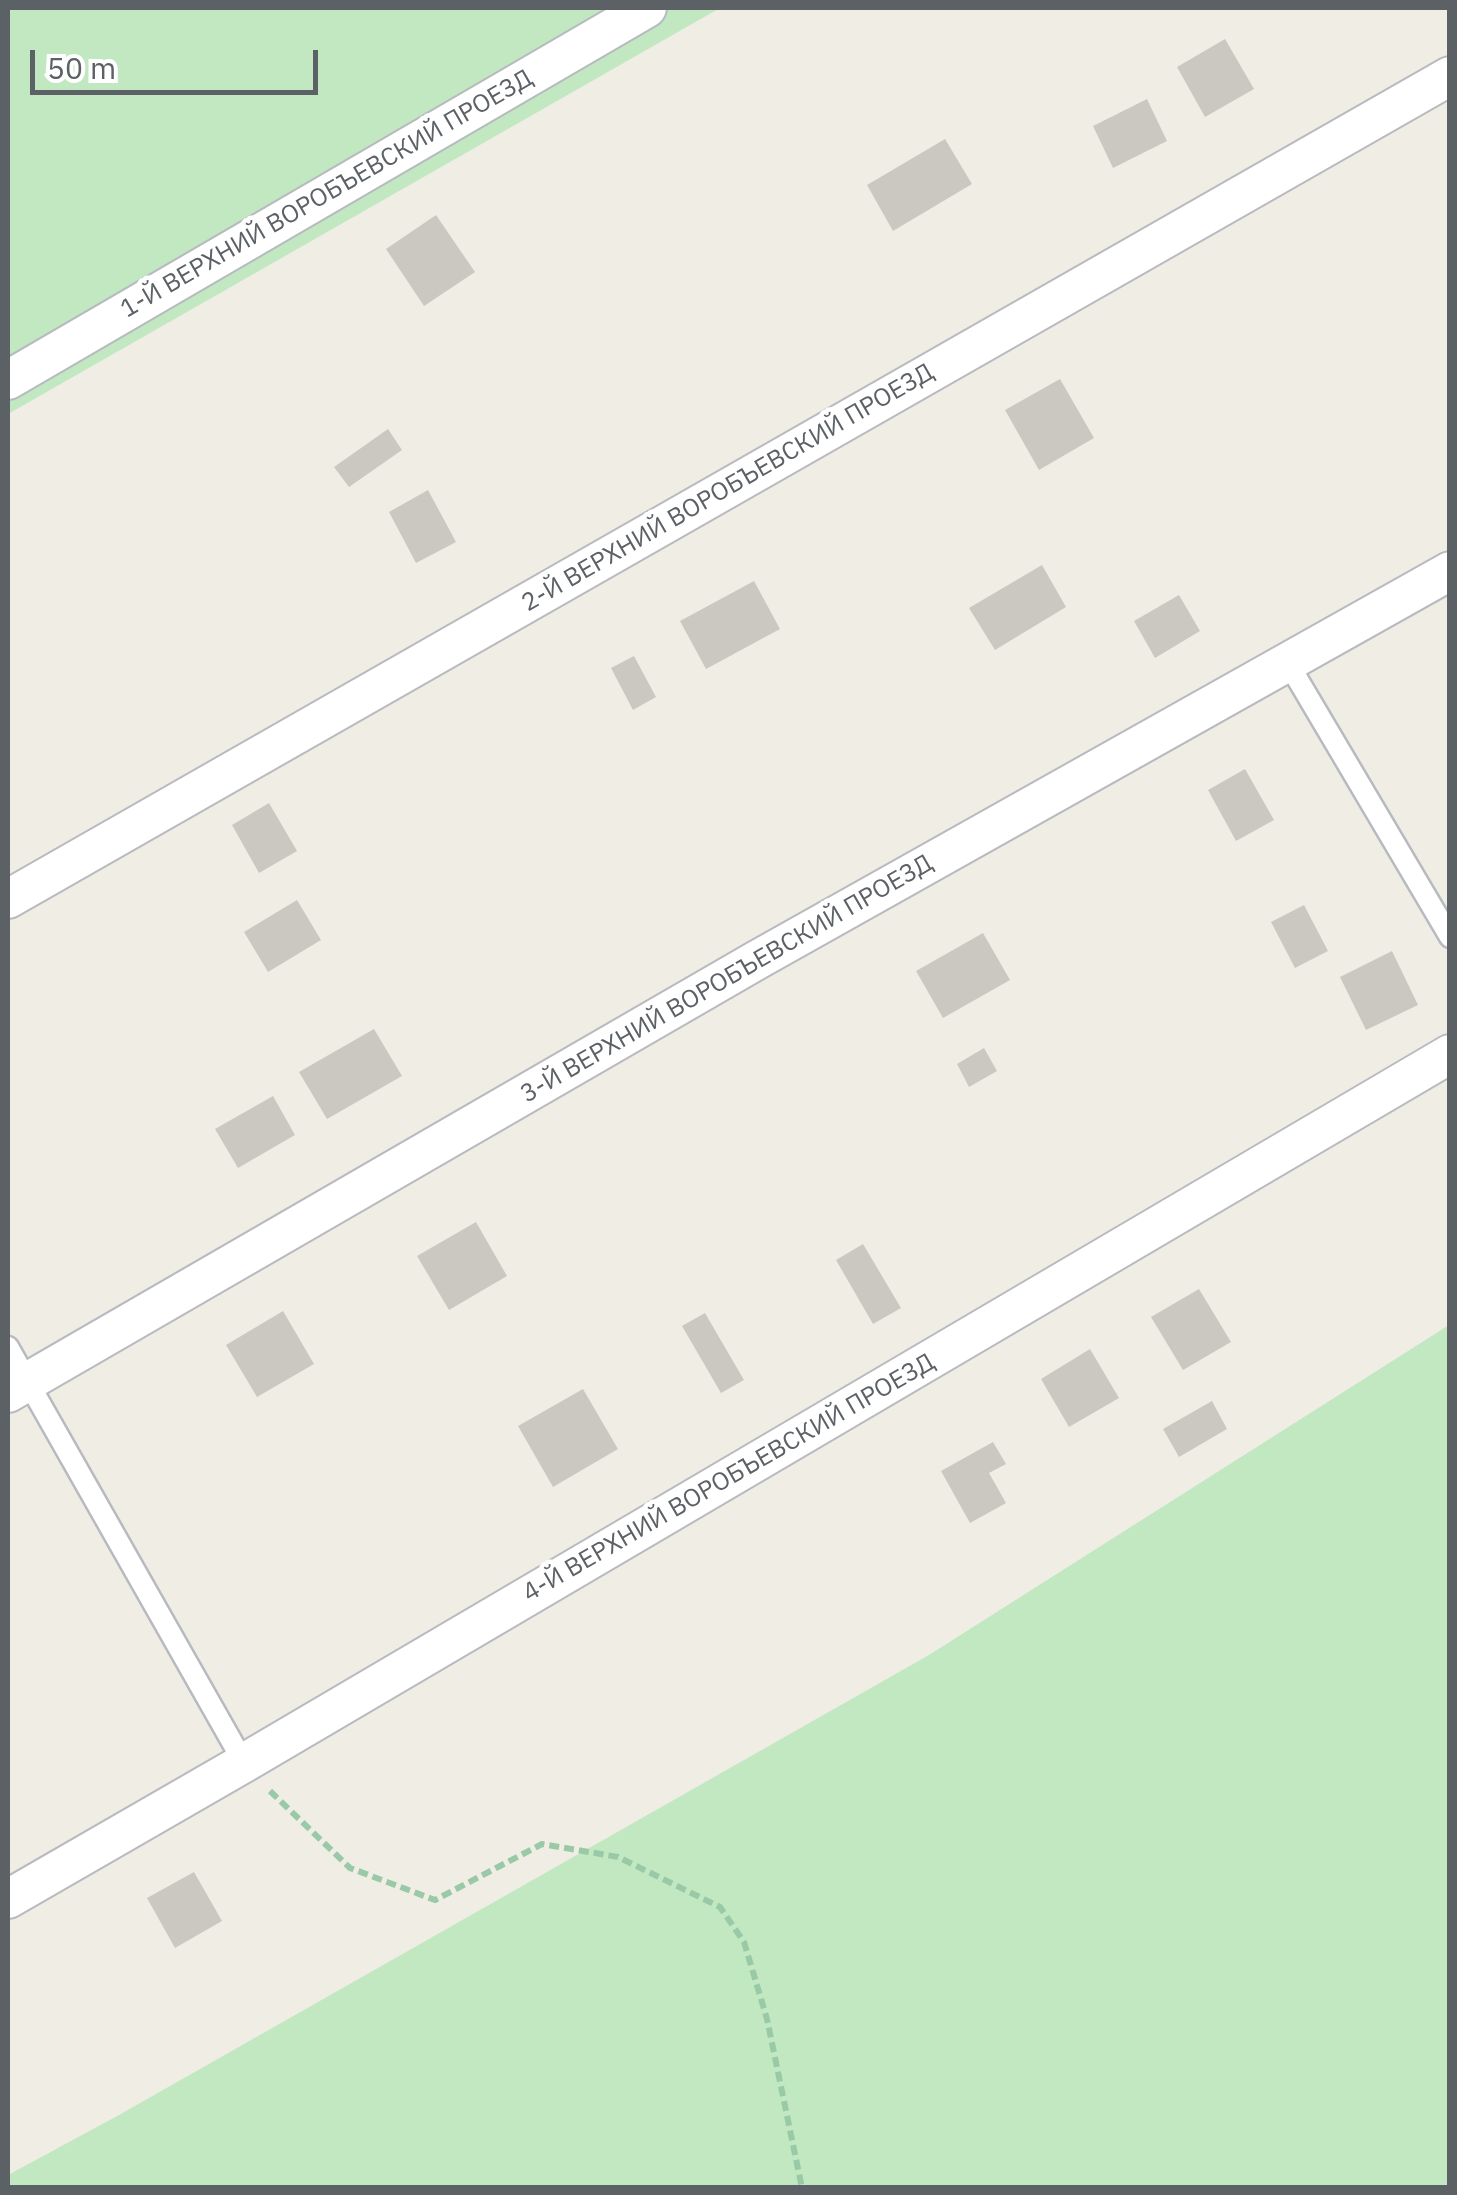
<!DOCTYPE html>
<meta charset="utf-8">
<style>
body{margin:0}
#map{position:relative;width:1457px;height:2195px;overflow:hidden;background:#f0ede5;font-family:"IBM Plex Sans",sans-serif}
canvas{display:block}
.frame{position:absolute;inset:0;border:10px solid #5c6166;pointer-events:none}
.scale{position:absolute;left:30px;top:50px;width:288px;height:45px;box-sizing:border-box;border:5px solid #5c6166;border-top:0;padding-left:12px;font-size:30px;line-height:35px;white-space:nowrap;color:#5c6166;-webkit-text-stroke:8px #fff;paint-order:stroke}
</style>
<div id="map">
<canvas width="1457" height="2195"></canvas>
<div class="frame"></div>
<div class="scale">50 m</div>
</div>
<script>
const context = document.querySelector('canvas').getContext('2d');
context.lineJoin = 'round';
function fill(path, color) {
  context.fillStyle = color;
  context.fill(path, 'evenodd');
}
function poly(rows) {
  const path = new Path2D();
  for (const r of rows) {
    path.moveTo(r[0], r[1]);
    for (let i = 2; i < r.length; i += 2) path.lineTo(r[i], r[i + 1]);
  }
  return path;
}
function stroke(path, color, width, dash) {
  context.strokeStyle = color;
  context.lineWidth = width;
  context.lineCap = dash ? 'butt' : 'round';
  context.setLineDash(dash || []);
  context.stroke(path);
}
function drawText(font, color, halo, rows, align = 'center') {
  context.font = font + ' "IBM Plex Sans",sans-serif';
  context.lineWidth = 9;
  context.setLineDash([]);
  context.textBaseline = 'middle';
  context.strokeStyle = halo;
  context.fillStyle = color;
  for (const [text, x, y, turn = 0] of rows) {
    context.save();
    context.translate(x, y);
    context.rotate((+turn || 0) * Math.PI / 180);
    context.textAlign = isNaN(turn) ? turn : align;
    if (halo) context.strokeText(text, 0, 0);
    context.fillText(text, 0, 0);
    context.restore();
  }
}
fill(poly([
 [8,8,720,8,8,414],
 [1449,1325,1449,2187,8,2187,8,2175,119,2115,929,1655]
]), '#c1e8c0');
fill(poly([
 [1225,39,1254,89,1205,117,1177,67],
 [1147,99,1167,141,1113,168,1093,126],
 [945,139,972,184,893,231,867,185],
 [436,215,475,272,424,306,386,249],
 [1060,379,1094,438,1039,470,1005,410],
 [388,429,402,450,349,487,334,467],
 [428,490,456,542,416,563,389,512],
 [1042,565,1066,607,995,650,969,608],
 [754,581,780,629,706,669,680,621],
 [1179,595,1200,631,1155,658,1134,621],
 [634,656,656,697,633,710,611,668],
 [1245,769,1274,820,1236,841,1208,790],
 [269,803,297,851,259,873,232,825],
 [297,900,321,940,268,972,244,932],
 [1304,905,1328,951,1295,968,1271,922],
 [983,933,1010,980,943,1018,916,971],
 [1392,951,1418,1005,1366,1030,1340,977],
 [374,1029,402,1076,327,1119,299,1072],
 [984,1048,997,1071,969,1087,957,1064],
 [273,1096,295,1135,238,1168,215,1129],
 [476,1222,507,1276,449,1310,417,1256],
 [863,1244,901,1308,873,1324,836,1260],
 [1199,1289,1231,1342,1183,1370,1151,1317],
 [283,1311,314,1364,257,1397,226,1345],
 [705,1313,744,1380,721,1393,682,1326],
 [1090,1349,1119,1398,1069,1427,1041,1379],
 [583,1389,618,1449,553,1487,518,1426],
 [1212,1401,1227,1429,1179,1457,1163,1429],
 [993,1442,1006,1464,989,1473,1006,1503,970,1523,941,1471],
 [194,1872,222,1921,175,1948,147,1898]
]), '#cbc8c2');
const lane = poly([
 [1288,663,1450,937],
 [8,1347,244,1763]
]);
const street = poly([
 [8,380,647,8],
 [8,899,1450,76],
 [8,1393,757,960,1450,571],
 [8,1899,244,1763,1450,1054]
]);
stroke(lane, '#b7bbbf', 25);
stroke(street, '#b7bbbf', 42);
stroke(poly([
 [270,1791,350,1868,435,1900,542,1844,618,1857,720,1907,744,1942,767,2019,802,2188]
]), '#99c9a6', 6, [10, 5]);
stroke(lane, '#fff', 20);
stroke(street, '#fff', 38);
drawText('25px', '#5c6166', '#fff', [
 ["1-Й ВЕРХНИЙ ВОРОБЪЕВСКИЙ ПРОЕЗД",327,194,-30],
 ["2-Й ВЕРХНИЙ ВОРОБЪЕВСКИЙ ПРОЕЗД",728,488,-30],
 ["3-Й ВЕРХНИЙ ВОРОБЪЕВСКИЙ ПРОЕЗД",727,979,-30],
 ["4-Й ВЕРХНИЙ ВОРОБЪЕВСКИЙ ПРОЕЗД",729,1478,-30]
]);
</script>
